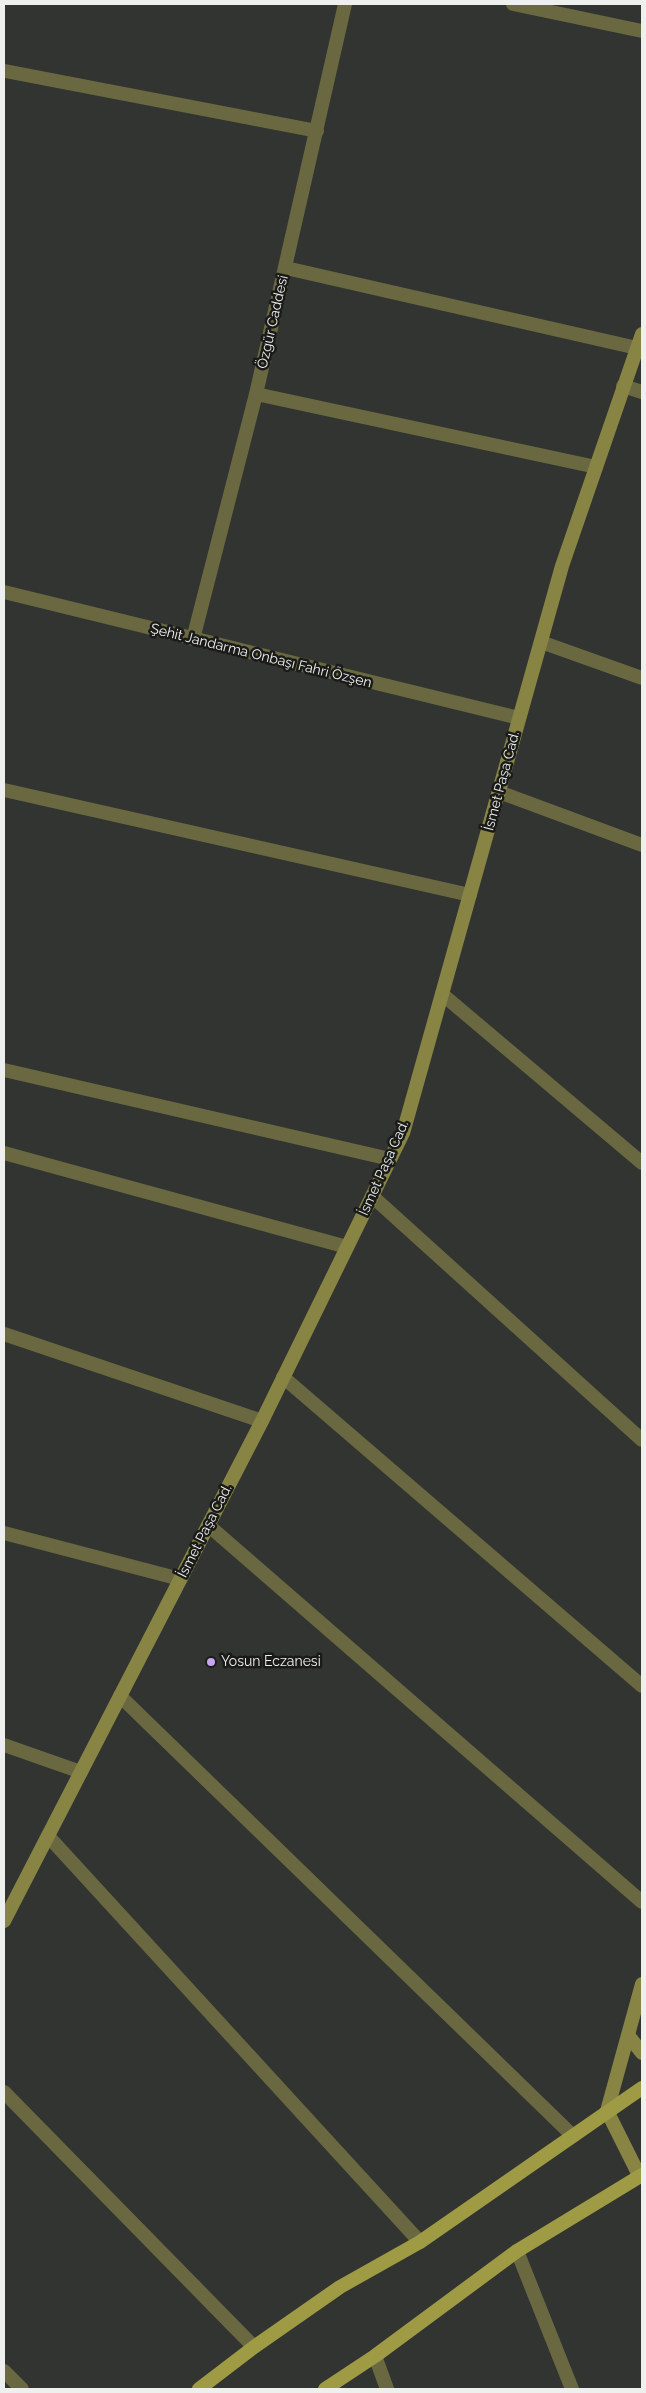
<!DOCTYPE html>
<meta charset="utf-8">
<style>
body{margin:0}
#map{position:relative;width:646px;height:2393px;overflow:hidden;background:#313430;font-family:Raleway,sans-serif}
canvas{display:block}
.frame{position:absolute;inset:0;border:5px solid #edf0ed;pointer-events:none}
</style>
<div id="map">
<canvas width="646" height="2393"></canvas>
<div class="frame"></div>
</div>
<script>
const context = document.querySelector('canvas').getContext('2d');
context.lineJoin = 'round';
function poly(rows) {
  const path = new Path2D();
  for (const r of rows) {
    path.moveTo(r[0], r[1]);
    for (let i = 2; i < r.length; i += 2) path.lineTo(r[i], r[i + 1]);
  }
  return path;
}
function stroke(path, color, width, dash) {
  context.strokeStyle = color;
  context.lineWidth = width;
  context.lineCap = dash ? 'butt' : 'round';
  context.setLineDash(dash || []);
  context.stroke(path);
}
function drawText(font, color, halo, rows, align = 'center') {
  context.font = font + ' Raleway,sans-serif';
  context.lineWidth = 5;
  context.setLineDash([]);
  context.textBaseline = 'middle';
  context.strokeStyle = halo;
  context.fillStyle = color;
  for (const [text, x, y, turn = 0] of rows) {
    context.save();
    context.translate(x, y);
    context.rotate((+turn || 0) * Math.PI / 180);
    context.textAlign = isNaN(turn) ? turn : align;
    if (halo) context.strokeText(text, 0, 0);
    context.fillText(text, 0, 0);
    context.restore();
  }
}
stroke(poly([
 [513,4,642,31],
 [5,71,317,131],
 [286,268,637,348],
 [623,386,642,392],
 [256,394,596,467],
 [193,639,256,394,345,4],
 [541,642,642,678],
 [4,790,470,895],
 [499,792,642,845],
 [442,994,642,1163],
 [4,1070,390,1159],
 [4,1153,347,1247],
 [372,1196,642,1440],
 [4,1334,262,1421],
 [283,1377,642,1686],
 [208,1525,642,1902],
 [4,1533,180,1579],
 [120,1696,573,2136],
 [4,1745,81,1772],
 [48,1836,420,2242],
 [4,2092,254,2347],
 [517,2251,572,2389],
 [375,2356,387,2389],
 [4,2371,22,2389]
]), '#6a6840', 14);
stroke(poly([
 [4,592,519,718]
]), '#6a6840', 14);
stroke(poly([
 [4,1921,262,1421,403,1133,562,566,642,334],
 [628,2035,642,2053],
 [640,2177,607,2111,642,1984]
]), '#888544', 14);
stroke(poly([
 [199,2389,254,2347,340,2287,420,2242,642,2088],
 [325,2389,375,2356,517,2251,642,2175]
]), '#9f9b44', 14);
for (const [x, y, r, color] of [
 [211,1662,5,"#c6a6f0"]
]) {
  const dot = new Path2D();
  dot.arc(x, y, r, 0, 2 * Math.PI);
  context.fillStyle = color;
  context.fill(dot);
  stroke(dot, '#1a1b19', 2);
}
drawText('14px', '#edf0ed', '#1a1b19', [
 ["Özgür Caddesi",273,322,-77],
 ["Şehit Jandarma Onbaşı Fahri Özşen",261,656,14],
 ["İsmet Paşa Cad.",502,781,-75],
 ["İsmet Paşa Cad.",384,1168,-66],
 ["İsmet Paşa Cad.",205,1531,-63]
]);
drawText('14px', '#edf0ed', '#1a1b19', [
 ["Yosun Eczanesi",221,1662]
], 'left');
</script>
